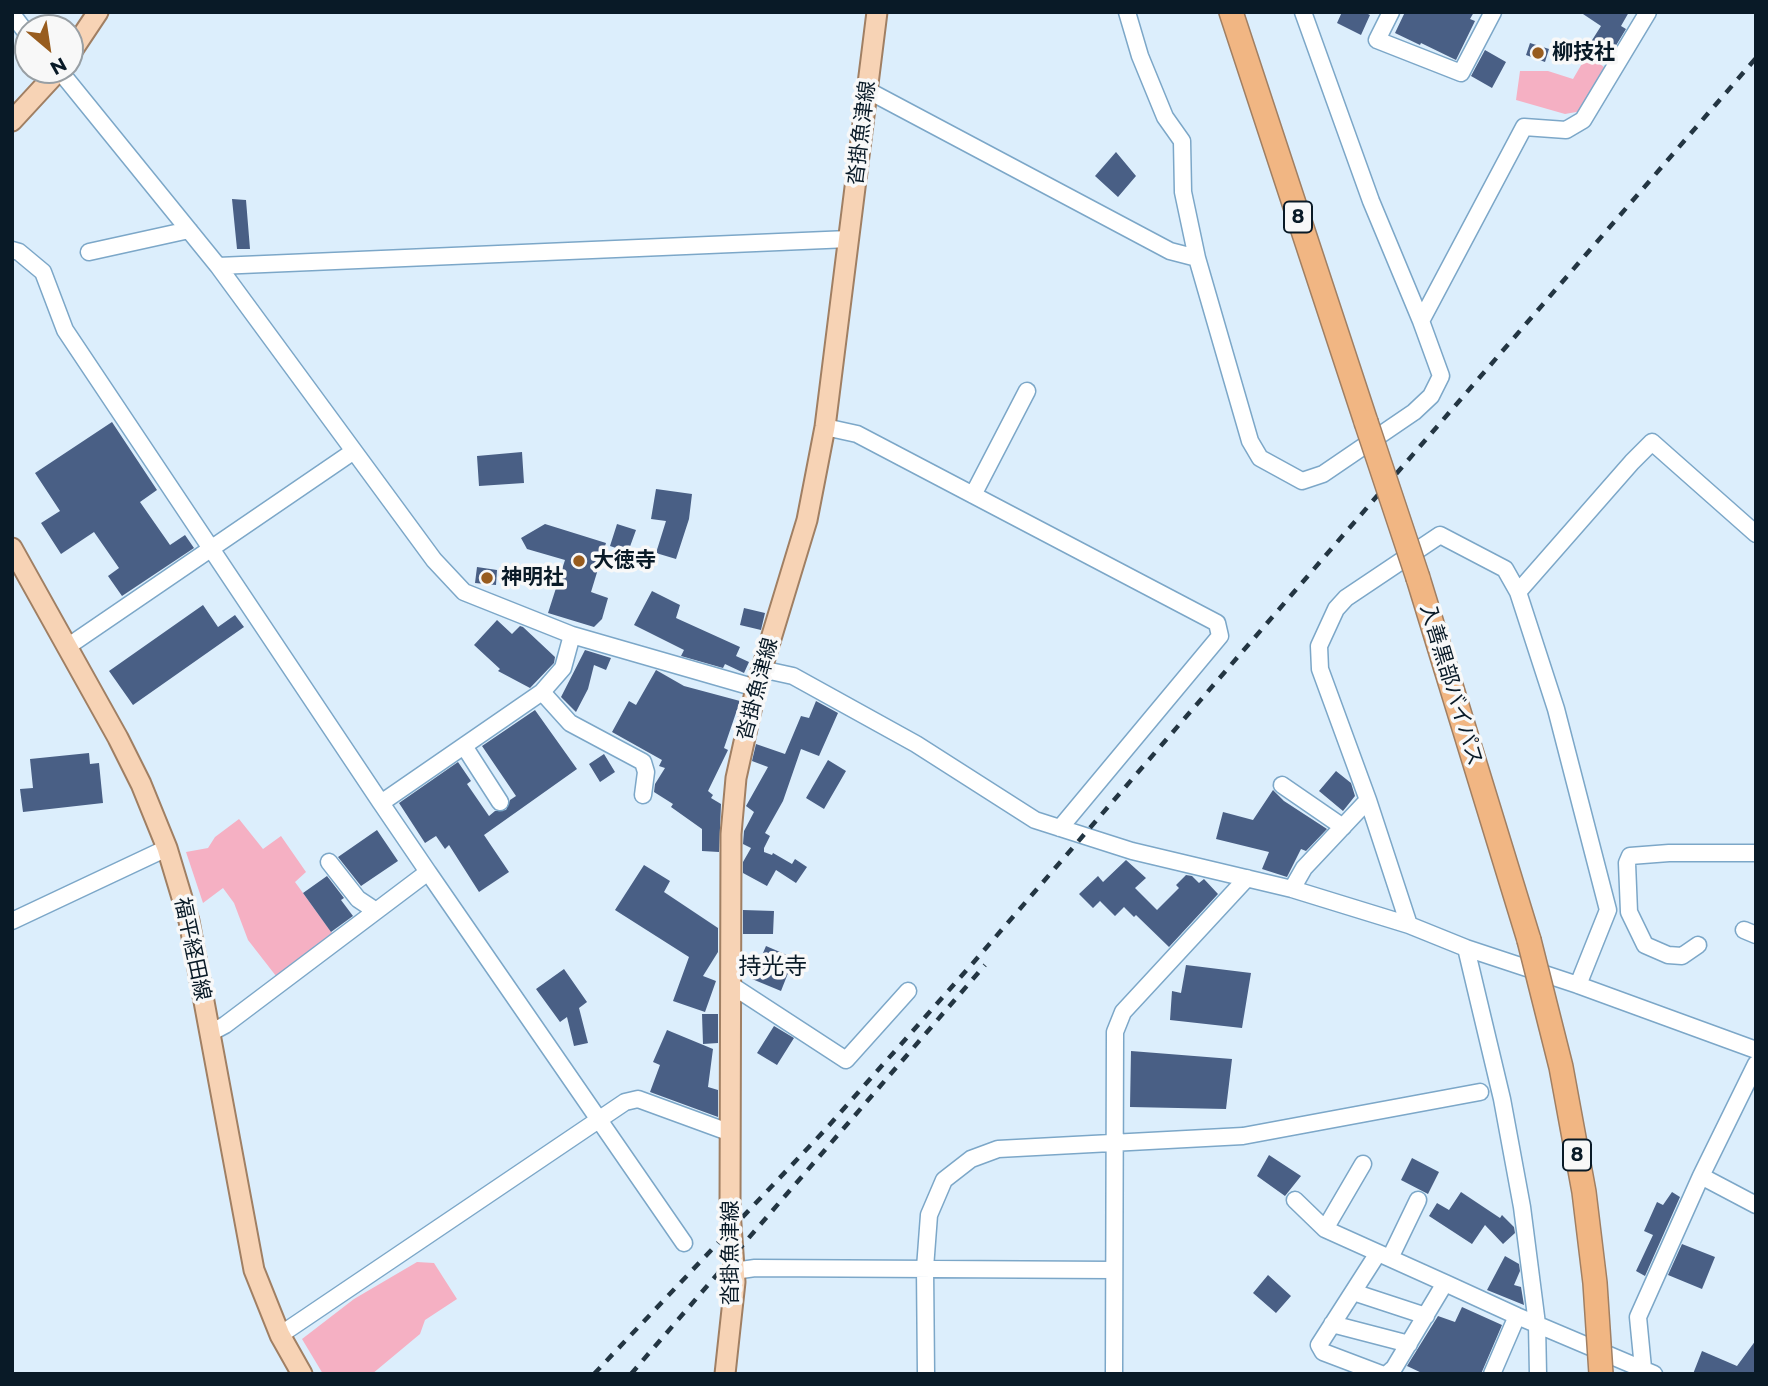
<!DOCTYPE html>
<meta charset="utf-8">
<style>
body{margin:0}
#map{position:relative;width:1768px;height:1386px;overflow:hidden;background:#dceefc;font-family:Montserrat,sans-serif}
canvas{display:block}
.frame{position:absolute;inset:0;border:14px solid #091a27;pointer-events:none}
.north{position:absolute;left:14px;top:14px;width:70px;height:70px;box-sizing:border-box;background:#f8f8f8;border:2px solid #989fa4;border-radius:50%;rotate:151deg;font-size:19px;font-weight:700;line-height:28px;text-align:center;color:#091a27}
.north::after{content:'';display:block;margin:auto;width:24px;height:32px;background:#985c1e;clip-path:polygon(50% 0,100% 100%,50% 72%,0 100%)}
</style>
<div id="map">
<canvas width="1768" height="1386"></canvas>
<div class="frame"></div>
<div class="north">N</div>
</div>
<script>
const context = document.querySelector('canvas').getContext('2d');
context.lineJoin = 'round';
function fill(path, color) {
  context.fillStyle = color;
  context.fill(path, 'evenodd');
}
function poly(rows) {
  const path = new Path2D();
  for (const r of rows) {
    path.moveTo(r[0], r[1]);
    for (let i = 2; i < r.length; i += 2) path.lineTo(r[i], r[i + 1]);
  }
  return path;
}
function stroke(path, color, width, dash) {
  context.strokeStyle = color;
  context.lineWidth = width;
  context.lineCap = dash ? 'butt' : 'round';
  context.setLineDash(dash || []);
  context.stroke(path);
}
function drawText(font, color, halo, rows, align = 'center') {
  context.font = font + ' Montserrat,"Noto Sans JP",sans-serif';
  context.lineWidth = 7;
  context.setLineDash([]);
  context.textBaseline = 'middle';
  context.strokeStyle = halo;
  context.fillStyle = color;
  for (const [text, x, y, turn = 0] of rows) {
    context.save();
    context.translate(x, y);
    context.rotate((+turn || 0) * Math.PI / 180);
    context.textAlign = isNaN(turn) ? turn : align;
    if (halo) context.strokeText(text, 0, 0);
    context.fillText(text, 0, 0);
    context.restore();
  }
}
fill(poly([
 [1587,55,1604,67,1582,111,1565,114,1516,100,1520,71,1548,71,1573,79],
 [239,819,263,849,281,836,306,872,295,882,332,933,276,976,248,940,234,903,223,888,203,903,186,852,208,848,215,837],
 [417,1262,434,1263,457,1299,425,1320,420,1334,372,1374,323,1374,302,1339,354,1299]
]), '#f5b0c3');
fill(poly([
 [1342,12,1364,12,1370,15,1361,35,1337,23],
 [1405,12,1474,12,1470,19,1475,21,1456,60,1421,43,1420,45,1395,33],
 [1580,12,1629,12,1621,26,1626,29,1609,57,1589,45,1601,26],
 [1530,43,1549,49,1545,62,1526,55],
 [1485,50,1506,62,1492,88,1471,76],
 [1116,152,1136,176,1118,197,1095,176],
 [232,199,246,200,250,249,237,249],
 [112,422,157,490,140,502,170,545,185,535,194,548,122,596,108,576,119,568,94,532,61,554,41,523,60,511,35,473],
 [522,452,524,483,479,486,477,456],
 [656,489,692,494,689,519,676,559,656,553,666,521,651,519],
 [545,524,606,543,591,592,608,598,602,619,594,627,548,613,565,560,527,549,521,538],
 [617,524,636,530,628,552,610,546],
 [477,567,497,570,496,585,475,583],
 [652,591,680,605,676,618,740,647,736,656,749,662,744,673,725,664,723,668,681,656,684,650,634,625],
 [203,605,218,627,235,615,244,627,133,705,109,671],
 [744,608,765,613,761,630,740,625],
 [497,620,512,634,520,626,523,627,555,657,554,663,530,688,498,671,500,669,474,645],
 [585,650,611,658,606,670,594,665,588,689,576,712,561,697],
 [656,670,684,686,740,701,724,748,728,750,708,791,713,795,711,798,721,804,719,852,702,851,702,829,671,807,673,804,654,792,655,784,665,768,659,766,662,760,612,732,629,701,636,705],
 [816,701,838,713,819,756,801,749,783,801,765,833,770,836,764,848,764,852,772,855,773,853,792,864,795,859,807,867,796,883,776,870,767,886,743,873,743,862,751,848,743,844,744,831,754,812,746,806,768,767,752,761,756,744,785,754,801,716,809,718],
 [535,710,577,769,484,835,509,872,479,892,449,845,445,849,436,836,425,843,399,803,458,762,471,781,467,784,489,816,495,811,506,810,510,800,516,796,482,746],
 [89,753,90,764,99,763,103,803,23,812,20,789,33,788,30,759],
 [604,754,615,772,600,782,589,764],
 [828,760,846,771,824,809,806,798],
 [1336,771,1351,783,1355,796,1343,811,1319,791],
 [1273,790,1284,801,1327,829,1306,851,1301,849,1287,877,1262,869,1269,852,1216,839,1223,812,1253,820],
 [377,830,398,861,361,886,338,857],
 [1126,860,1146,878,1135,888,1157,910,1179,888,1176,885,1186,875,1192,876,1199,883,1204,879,1218,894,1169,947,1136,915,1134,917,1124,907,1115,916,1100,901,1093,908,1079,894,1098,876,1103,882],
 [644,865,670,881,664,892,718,928,718,952,703,976,716,981,705,1012,673,1001,689,957,615,910],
 [327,876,344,898,341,900,353,916,331,932,303,893],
 [743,910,774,911,773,934,743,934],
 [766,946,794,958,781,991,752,979],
 [1186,965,1251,973,1242,1028,1170,1020,1172,991,1181,993],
 [564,969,587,1002,579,1008,588,1043,574,1046,567,1017,560,1022,536,989],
 [702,1014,718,1014,718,1043,703,1044],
 [774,1026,794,1038,777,1065,757,1053],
 [667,1030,713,1049,708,1087,718,1090,718,1117,650,1092,660,1065,653,1062],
 [1131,1051,1232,1059,1226,1109,1130,1107],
 [1269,1155,1301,1176,1285,1196,1257,1176],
 [1412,1158,1439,1172,1428,1194,1401,1180],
 [1461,1192,1500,1218,1502,1215,1514,1227,1515,1233,1503,1244,1485,1225,1472,1244,1429,1216,1437,1203,1449,1210],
 [1672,1192,1680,1197,1645,1276,1636,1271,1653,1235,1644,1231,1657,1202,1663,1205],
 [1682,1244,1715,1257,1702,1289,1668,1275],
 [1505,1256,1519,1264,1520,1271,1514,1285,1521,1287,1524,1305,1487,1290],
 [1268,1275,1291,1296,1276,1313,1253,1293],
 [1462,1307,1502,1325,1481,1374,1424,1374,1407,1366,1438,1316,1455,1322],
 [1756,1340,1756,1374,1693,1374,1702,1351,1737,1366]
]), '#495f85');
const minor = poly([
 [1127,12,1140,56,1165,117,1182,141,1183,192,1197,258,1250,441,1260,458,1302,481,1323,474,1414,412,1431,396,1441,376,1421,321,1524,127,1566,130,1583,120,1648,12],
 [1303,12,1371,201,1421,321],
 [1391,12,1377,40,1461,73,1493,12],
 [12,14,28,35],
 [59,70,218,266,434,560,464,592,572,635,756,688],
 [867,90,1170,251,1197,258],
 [12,250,19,252,43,272,65,330,381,803,542,692,563,668,572,635],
 [89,252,189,230],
 [218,266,849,239],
 [825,427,857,434,1217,623,1220,636,1060,828],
 [973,495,1027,391],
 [1518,592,1556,709,1608,910,1578,985],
 [67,647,354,451],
 [761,669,793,676,916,744,1035,820,1132,851,1292,889,1409,925,1466,948,1578,985,1756,1050],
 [542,692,570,723,643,762,646,772,643,795],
 [464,746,500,802],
 [1282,785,1343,827],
 [1368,800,1409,925],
 [329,862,358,899,376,911],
 [428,872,684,1243],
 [1292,889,1304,868,1368,800,1320,669,1319,646,1336,609,1346,598,1440,535,1505,569,1518,592,1632,462,1652,442,1756,534],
 [12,921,167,848],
 [1744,930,1756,935],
 [1698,945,1682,956,1668,955,1645,945,1629,912,1627,863,1630,856,1669,853,1756,853],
 [1466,948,1502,1099,1522,1207,1537,1324,1538,1374],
 [731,985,846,1060,908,991],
 [210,1033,225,1025,428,872,381,803],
 [1701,1176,1756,1205],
 [1295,1200,1325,1229,1445,1283],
 [1325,1229,1363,1164],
 [1378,1253,1319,1345,1323,1352,1381,1374],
 [1390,1258,1418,1200],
 [734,1271,755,1268,1113,1270],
 [1353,1292,1426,1316],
 [1332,1324,1409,1344],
 [280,1335,625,1102,638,1099,731,1133],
 [1643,1368,1638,1317,1701,1176,1756,1064],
 [926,1374,925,1268,929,1215,944,1180,971,1159,998,1149,1243,1136,1480,1092],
 [1114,1374,1115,1032,1123,1012,1247,878],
 [1387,1374,1394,1368,1445,1283,1517,1316,1654,1374],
 [1492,1374,1517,1316]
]);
const major = poly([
 [70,54,98,12],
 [12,121,59,70],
 [12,548,118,738,141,784,167,848,189,921,254,1270,280,1335,302,1374],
 [725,1374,735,1282,730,1210,731,834,736,778,756,688,807,520,825,427,877,12]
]);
const highway = poly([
 [1231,12,1366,422],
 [1418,578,1529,940]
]);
stroke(minor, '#7ca7c8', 19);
stroke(major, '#a07f63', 23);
stroke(highway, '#a07f63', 26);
stroke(minor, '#fff', 16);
stroke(major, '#f7d3b5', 19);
stroke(highway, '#f1b683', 23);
stroke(poly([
 [594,1374,824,1131,973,963,1756,58],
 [631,1374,985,965]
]), '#233542', 4.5, [9, 9]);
const highwayBridge = poly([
 [1366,422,1418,578],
 [1529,940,1561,1067,1584,1192,1595,1283,1601,1374]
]);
stroke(highwayBridge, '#a07f63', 26, []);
stroke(highwayBridge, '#f1b683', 23);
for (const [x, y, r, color] of [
 [1538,53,7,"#985c1e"],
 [579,561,7,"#985c1e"],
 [487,578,7,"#985c1e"]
]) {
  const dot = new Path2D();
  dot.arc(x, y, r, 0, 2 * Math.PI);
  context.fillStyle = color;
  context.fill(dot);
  stroke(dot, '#f8f8f8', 2.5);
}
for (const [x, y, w] of [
 [1298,217,28],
 [1577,1155,28]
]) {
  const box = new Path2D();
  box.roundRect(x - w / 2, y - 15.5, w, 31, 5);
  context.fillStyle = '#f8f8f8';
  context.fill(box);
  stroke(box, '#091a27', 2);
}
drawText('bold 19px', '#091a27', null, [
 ["8",1298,217],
 ["8",1577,1155]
]);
drawText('bold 21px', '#091a27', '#f8f8f8', [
 ["柳技社",1552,53],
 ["大徳寺",593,561],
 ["神明社",501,578]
], 'left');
drawText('21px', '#091a27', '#f8f8f8', [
 ["沓掛魚津線",862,133,-83],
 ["入善黒部バイパス",1451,685,73],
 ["沓掛魚津線",758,689,-75],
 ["福平経田線",192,949,78],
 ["沓掛魚津線",731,1253,-90]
]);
drawText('23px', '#091a27', '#f8f8f8', [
 ["持光寺",773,967]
]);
</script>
